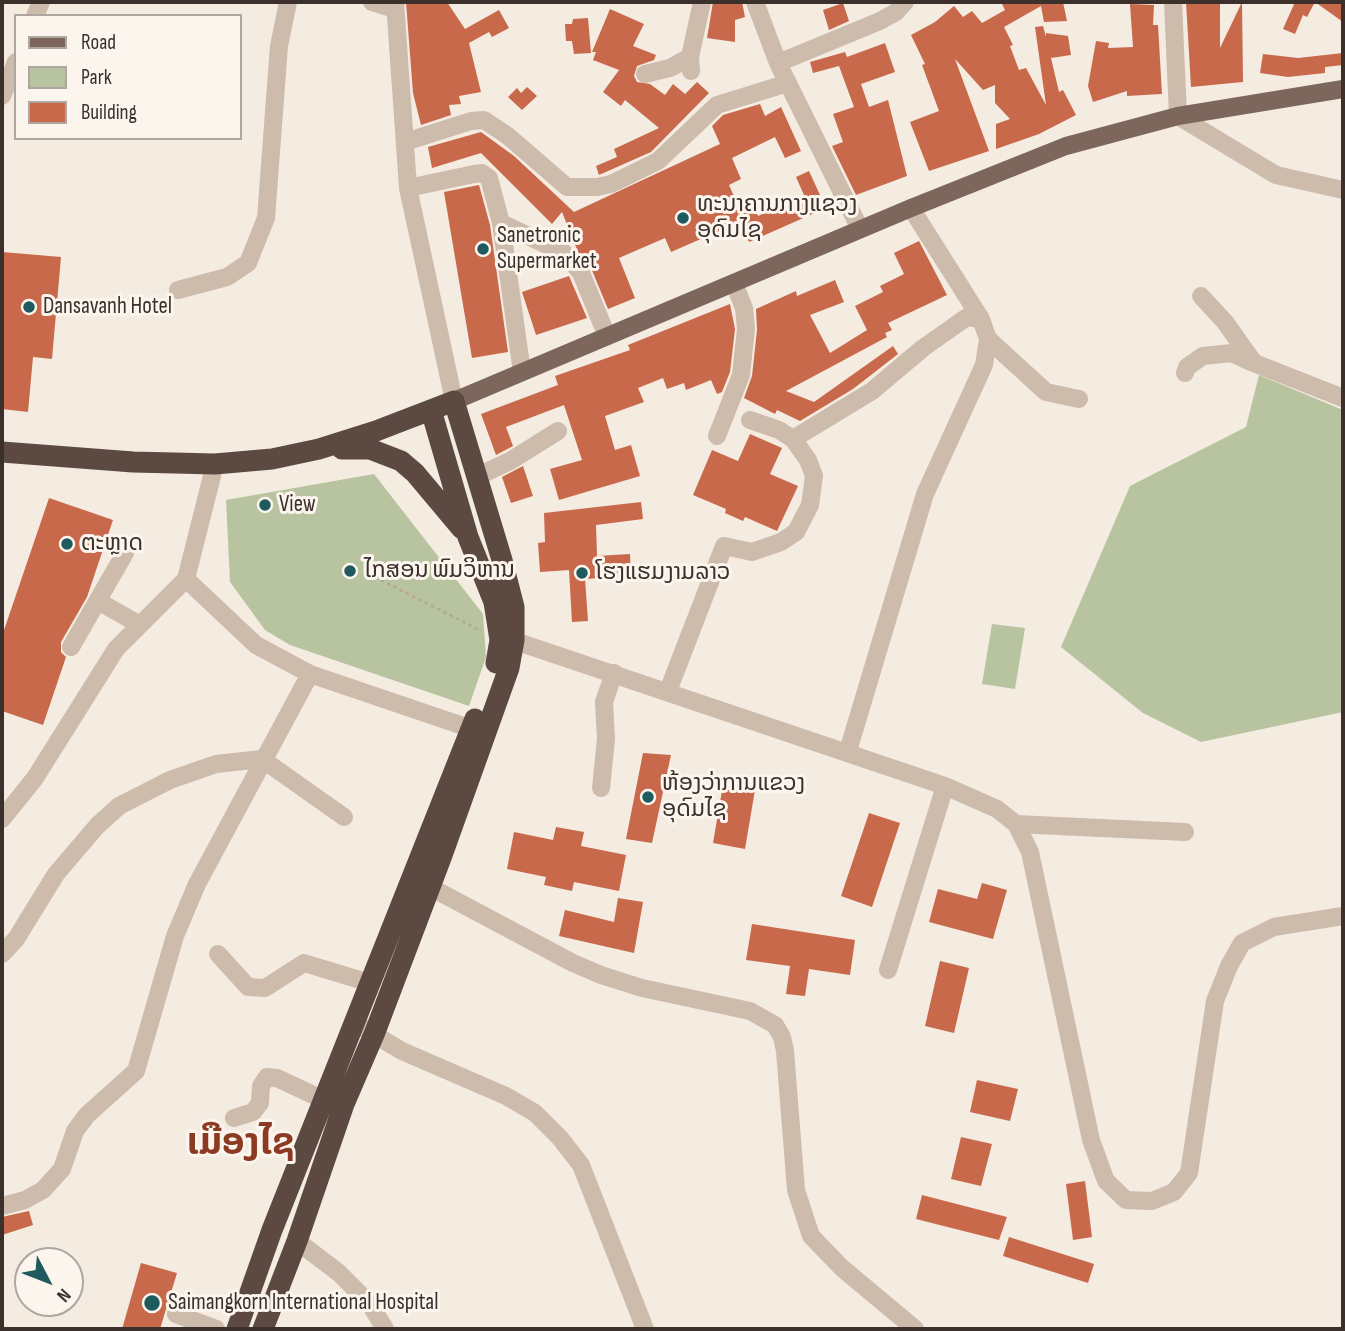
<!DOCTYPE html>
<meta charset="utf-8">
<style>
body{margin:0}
#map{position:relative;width:1345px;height:1331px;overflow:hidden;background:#f4ebe1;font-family:"Sofia Sans Condensed",sans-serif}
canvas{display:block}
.frame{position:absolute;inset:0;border:4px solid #3b302b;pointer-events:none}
.legend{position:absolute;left:14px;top:14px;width:228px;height:126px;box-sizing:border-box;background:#fbf5ee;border:2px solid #aea6a0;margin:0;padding:9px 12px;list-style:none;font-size:21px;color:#3b302b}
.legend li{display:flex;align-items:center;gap:14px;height:35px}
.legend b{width:35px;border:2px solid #aea6a0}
.north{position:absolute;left:14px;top:1247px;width:70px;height:70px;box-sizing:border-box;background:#fbf5ee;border:2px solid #aea6a0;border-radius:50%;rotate:132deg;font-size:19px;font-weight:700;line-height:28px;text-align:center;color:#3b302b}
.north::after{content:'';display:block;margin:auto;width:24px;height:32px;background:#1f5a5e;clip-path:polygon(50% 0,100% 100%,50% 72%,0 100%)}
</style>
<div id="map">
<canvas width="1345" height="1331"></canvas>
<div class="frame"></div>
<ul class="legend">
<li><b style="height:9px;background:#7d675c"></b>Road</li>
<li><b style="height:19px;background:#b8c4a0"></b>Park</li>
<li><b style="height:19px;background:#c8694b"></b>Building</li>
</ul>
<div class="north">N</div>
</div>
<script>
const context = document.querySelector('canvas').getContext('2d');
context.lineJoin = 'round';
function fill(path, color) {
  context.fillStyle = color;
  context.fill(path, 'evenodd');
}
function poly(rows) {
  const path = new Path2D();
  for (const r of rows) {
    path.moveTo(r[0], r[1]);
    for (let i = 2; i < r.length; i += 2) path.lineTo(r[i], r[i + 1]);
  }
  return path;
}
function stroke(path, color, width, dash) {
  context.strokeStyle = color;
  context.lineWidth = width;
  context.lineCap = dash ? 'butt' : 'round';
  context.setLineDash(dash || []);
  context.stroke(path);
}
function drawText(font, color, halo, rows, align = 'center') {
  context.font = font + ' "Sofia Sans Condensed","Noto Sans Lao",sans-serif';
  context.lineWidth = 6;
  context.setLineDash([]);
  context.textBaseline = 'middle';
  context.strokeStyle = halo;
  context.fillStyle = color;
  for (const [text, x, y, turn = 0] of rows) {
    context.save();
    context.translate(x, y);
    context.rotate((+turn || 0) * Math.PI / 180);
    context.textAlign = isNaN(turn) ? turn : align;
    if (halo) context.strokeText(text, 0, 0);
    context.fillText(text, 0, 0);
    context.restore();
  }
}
fill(poly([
 [1259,375,1343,410,1343,712,1201,742,1143,713,1061,647,1130,486,1246,427],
 [374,474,483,614,486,657,469,706,290,645,265,630,230,582,226,500],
 [992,624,1025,628,1015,689,982,684]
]), '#b8c4a0');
fill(poly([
 [406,2,447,2,465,29,499,10,509,28,492,37,489,32,469,43,481,92,459,96,461,104,449,105,451,115,421,125,413,93],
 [713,2,742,2,745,17,735,20,735,42,707,38],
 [1001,2,1063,2,1067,21,1044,22,1041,6,1004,27,1013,45,1010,46,1019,70,1026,68,1046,105,1035,27,1043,26,1046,37,1046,33,1068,36,1071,55,1051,58,1059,92,1063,90,1076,115,1039,134,996,149,996,124,1010,119,995,103,995,85,983,90,955,59,989,151,929,171,910,122,939,111,922,65,925,64,911,35,935,22,954,6,963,17,972,11,982,23,1005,10],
 [1186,2,1220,2,1220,48,1242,2,1243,82,1191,87],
 [1295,2,1343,2,1343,22,1315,2,1307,17,1303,15,1295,34,1283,29],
 [843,3,849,21,829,30,823,10],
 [1130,4,1154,5,1153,25,1158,25,1162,94,1127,96,1127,91,1093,102,1088,86,1096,41,1109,43,1108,48,1133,47],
 [610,9,644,24,633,46,656,55,654,60,637,66,634,76,637,82,650,84,665,95,673,84,685,94,697,82,709,93,651,152,599,175,596,166,617,157,614,149,659,128,625,100,621,106,603,92,619,70,593,60,596,52,592,52],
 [588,18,591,53,574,54,572,41,566,41,565,24,572,24,573,19],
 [885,43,895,72,861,84,869,107,888,100,907,176,856,195,832,146,843,142,833,114,854,107,839,66,813,73,810,62,845,52,847,57],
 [1343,53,1343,65,1325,67,1325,73,1288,77,1260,73,1263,54,1298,58],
 [527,87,537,96,522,110,508,97,517,88,521,93],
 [760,104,765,116,781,107,801,151,785,158,775,137,732,158,741,179,729,185,737,203,750,198,758,216,804,195,796,177,809,171,826,208,749,242,744,231,731,237,726,228,671,252,665,238,619,258,635,298,608,309,591,268,578,252,562,212,552,224,481,153,432,168,428,147,481,132,514,156,574,212,720,144,712,126,723,115],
 [479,185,490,225,508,352,472,358,444,192],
 [919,241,947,295,888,323,892,330,885,333,887,337,786,391,814,402,893,346,898,354,853,389,800,421,777,410,775,414,744,398,752,376,757,330,756,309,796,291,797,296,835,280,844,302,810,315,830,353,867,330,855,306,883,292,880,286,904,274,894,253],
 [2,252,61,257,52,359,33,357,28,412,2,409],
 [569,276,587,318,536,335,522,292],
 [730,304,735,329,730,372,722,392,717,394,711,380,686,390,684,383,667,389,663,378,638,388,644,402,605,416,615,450,631,445,640,476,559,500,550,469,582,460,564,405,506,427,513,446,496,455,481,414,558,385,555,376,630,350,628,345],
 [750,434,782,448,770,474,798,486,777,531,745,517,743,521,725,513,726,509,693,495,712,450,738,461],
 [523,466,533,496,511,503,502,477],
 [49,498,113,520,87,597,61,642,61,652,66,657,43,725,2,711,2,636],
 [641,502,643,519,596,525,597,556,630,554,631,576,585,579,588,621,572,622,569,570,540,572,538,543,545,542,544,513],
 [643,753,671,755,652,843,626,839],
 [724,779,756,784,745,849,713,843],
 [869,813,900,823,872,907,841,896],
 [556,827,584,832,581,846,626,855,619,891,574,882,572,891,544,885,546,877,507,869,514,832,553,840],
 [982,883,1007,890,993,939,929,922,938,889,977,899],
 [618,898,643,902,634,953,559,936,565,910,614,922],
 [752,924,855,940,850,975,809,969,805,996,786,994,790,966,746,960],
 [940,961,969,968,954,1033,925,1026],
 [977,1080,1018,1089,1010,1121,970,1112],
 [961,1137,992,1144,981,1186,951,1179],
 [1085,1181,1092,1237,1073,1240,1066,1184],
 [922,1195,1007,1217,999,1240,916,1219],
 [29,1211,33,1225,2,1235,2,1217],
 [1009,1237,1094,1264,1088,1283,1003,1256],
 [141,1263,177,1273,160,1329,122,1329]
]), '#c8694b');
stroke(poly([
 [381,580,481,631]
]), '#b9a596', 2.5, [3.5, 3.5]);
stroke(poly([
 [372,2,394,9],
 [395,2,408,188,454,401],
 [755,2,778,63,860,229],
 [1173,2,1178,116,1276,175,1343,190],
 [35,16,41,2],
 [778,63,880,21,896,12,905,2],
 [691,71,690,57,702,2],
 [645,74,670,68,690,57],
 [2,96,16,62],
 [405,142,471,121,484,120,508,136,567,187,597,187,611,184,658,161,717,105,788,83],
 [408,188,474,174,482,173,489,178,501,223,522,372],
 [501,223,564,253,581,273,607,336],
 [178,290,227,277,248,263,266,218,279,46,288,2],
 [1201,296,1225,322,1254,363,1343,398],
 [988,339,1046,392,1079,399],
 [1185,373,1187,367,1203,356,1232,353,1251,362],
 [717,436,741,375,746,329,744,308,734,283],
 [793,439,872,391,923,348,967,317,981,319],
 [215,464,186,579,256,645,310,674,472,729],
 [476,477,510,461,558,431],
 [98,601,140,625],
 [503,637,945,786,997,809,1016,824,1030,852,1091,1140,1106,1181,1126,1200,1152,1201,1174,1192,1189,1173,1215,1001,1229,966,1242,943,1274,927,1343,916],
 [71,647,125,553],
 [668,691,724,546,752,552,781,542,796,532,810,505,814,476,808,460,793,439,779,430,750,420],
 [848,751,925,494,984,365,988,339,981,319,911,208],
 [601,788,606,739,604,702,614,673],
 [2,819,35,778,116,649,186,579],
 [1016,824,1185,832],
 [430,887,573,963,601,975,642,988,750,1011,775,1025,782,1037,785,1051,796,1190,811,1236,842,1268,915,1329],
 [2,954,16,939,56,874,97,826,119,806,170,780,216,764,262,759,344,817],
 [218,954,248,987,265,988,304,963,370,983],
 [888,970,945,786],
 [355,1023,402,1051,506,1096,535,1113,560,1138,581,1165,645,1329],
 [234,1118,253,1112,260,1103,261,1086,267,1077,277,1078,324,1100],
 [2,1206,25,1200,43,1190,62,1169,75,1131,87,1115,136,1071,175,936,197,884,310,674],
 [297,1241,339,1273,370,1304,385,1329],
 [176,1314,216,1329]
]), '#cdbbac', 18);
stroke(poly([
 [454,401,911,208,1066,146,1178,116,1343,89]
]), '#7d675c', 18);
stroke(poly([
 [431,410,468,537,494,602,500,640,496,663],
 [342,449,370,449,401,461,415,473,462,529],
 [2,452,133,462,215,464,272,459,319,449,376,431,454,401,502,560,514,607,514,640,509,668,441,858,375,1032,344,1104,297,1241,263,1329],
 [237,1329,272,1230,475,719]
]), '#5c4a42', 21);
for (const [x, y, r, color] of [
 [683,218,7,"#1f5a5e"],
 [483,249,7,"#1f5a5e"],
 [29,307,7,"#1f5a5e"],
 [265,505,7,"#1f5a5e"],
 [67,544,7,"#1f5a5e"],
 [350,571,7,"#1f5a5e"],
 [582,573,7,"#1f5a5e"],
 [648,797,7,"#1f5a5e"],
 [152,1303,9,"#1f5a5e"]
]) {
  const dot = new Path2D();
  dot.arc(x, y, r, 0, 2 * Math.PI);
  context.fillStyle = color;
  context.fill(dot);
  stroke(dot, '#fbf5ee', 2.5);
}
drawText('23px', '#3b302b', '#fbf5ee', [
 ["ທະນາຄານກາງແຊວງ",697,205],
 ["ອຸດົມໄຊ",697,231],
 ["Sanetronic",497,236],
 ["Supermarket",497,262],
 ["Dansavanh Hotel",43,307],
 ["View",279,505],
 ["ຕະຫຼາດ",81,544],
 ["ໄກສອນ ພົມວິຫານ",364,571],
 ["ໂຮງແຮມງາມລາວ",596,573],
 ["ຫ້ອງວ່າການແຂວງ",662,784],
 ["ອຸດົມໄຊ",662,810],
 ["Saimangkorn International Hospital",168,1303]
], 'left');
drawText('bold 37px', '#8c3b22', '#fbf5ee', [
 ["ເມືອງໄຊ",241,1145]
]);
</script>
